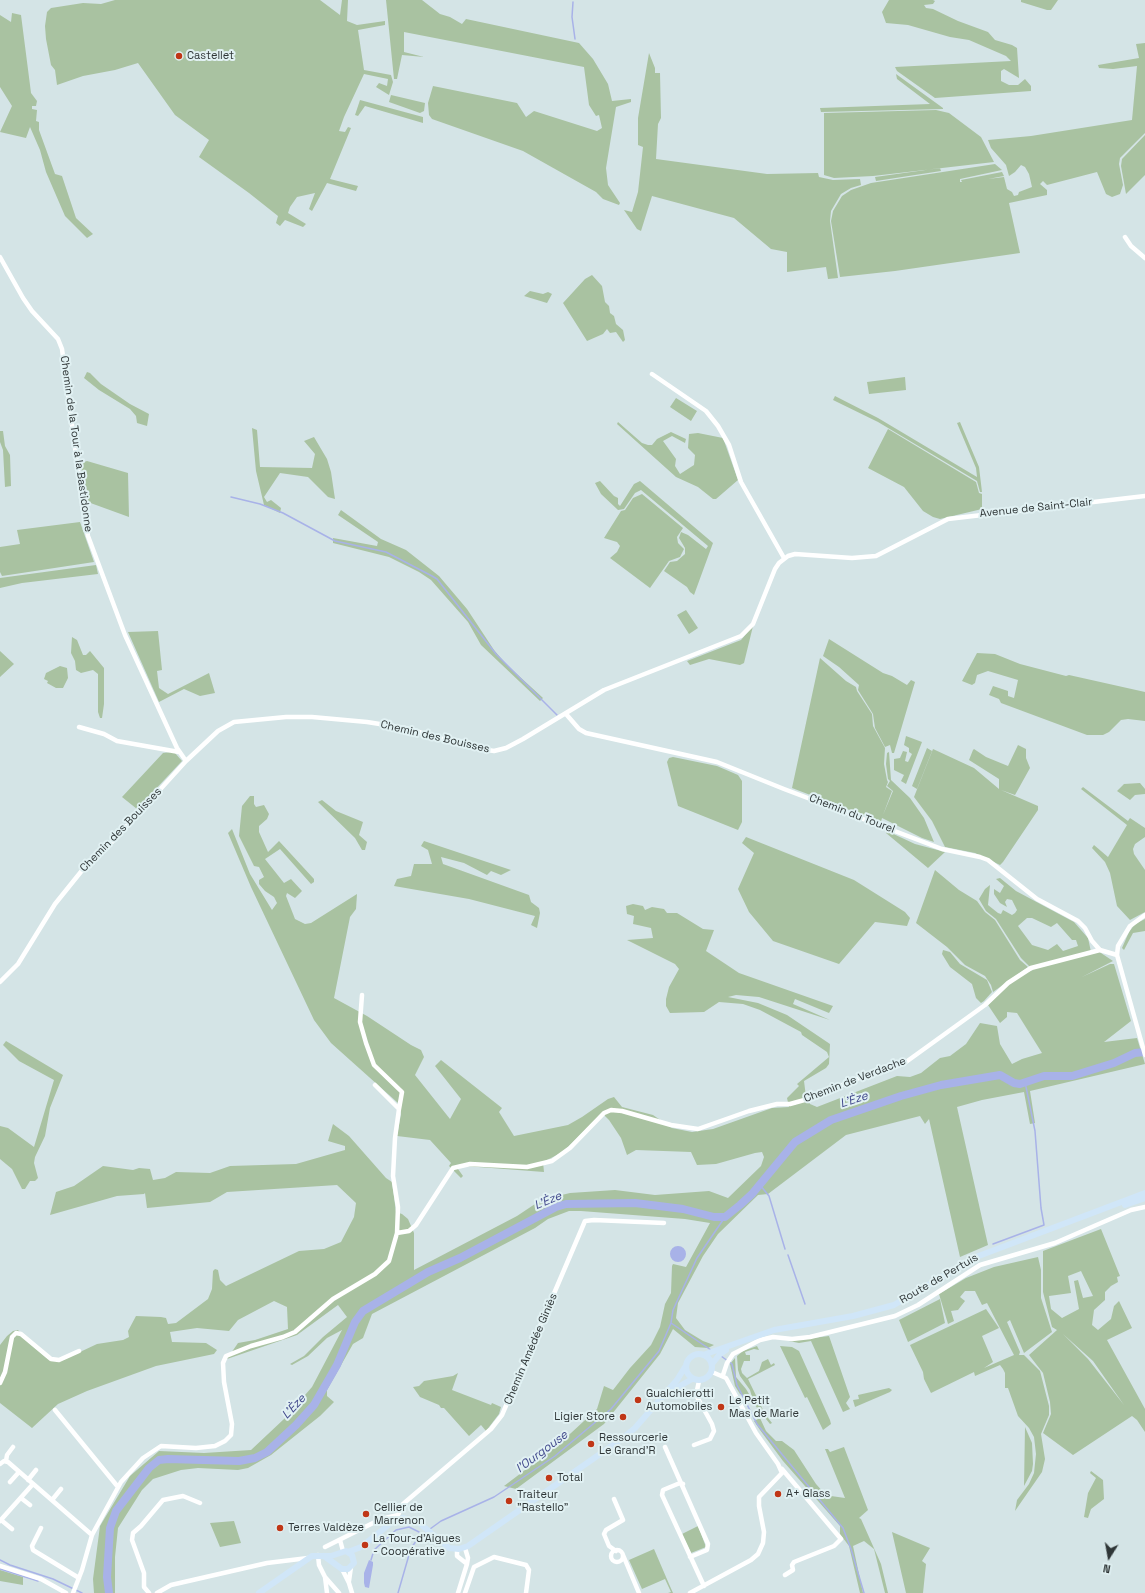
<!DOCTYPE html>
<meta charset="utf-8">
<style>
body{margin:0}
#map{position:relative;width:1145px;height:1593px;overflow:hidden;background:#d4e4e6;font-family:"Space Grotesk",sans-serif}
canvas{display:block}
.north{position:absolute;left:1089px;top:1537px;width:40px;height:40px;-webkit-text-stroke:3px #e1f1f3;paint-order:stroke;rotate:191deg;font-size:11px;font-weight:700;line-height:16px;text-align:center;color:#2f3637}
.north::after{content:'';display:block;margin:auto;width:14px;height:18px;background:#2f3637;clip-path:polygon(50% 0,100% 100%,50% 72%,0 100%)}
</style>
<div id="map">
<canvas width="1145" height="1593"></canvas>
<div class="north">N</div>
</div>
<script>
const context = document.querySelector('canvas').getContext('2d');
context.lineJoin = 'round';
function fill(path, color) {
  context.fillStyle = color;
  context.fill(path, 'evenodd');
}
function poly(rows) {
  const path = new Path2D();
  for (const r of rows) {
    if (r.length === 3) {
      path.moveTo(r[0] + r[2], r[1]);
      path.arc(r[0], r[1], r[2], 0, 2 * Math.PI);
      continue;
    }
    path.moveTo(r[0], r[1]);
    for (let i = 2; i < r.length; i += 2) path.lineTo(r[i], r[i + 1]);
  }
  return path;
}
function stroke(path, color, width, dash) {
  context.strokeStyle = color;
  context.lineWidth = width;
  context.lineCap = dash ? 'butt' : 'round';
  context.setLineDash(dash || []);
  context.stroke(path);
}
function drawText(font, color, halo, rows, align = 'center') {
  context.font = font + ' "Space Grotesk",sans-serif';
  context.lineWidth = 4;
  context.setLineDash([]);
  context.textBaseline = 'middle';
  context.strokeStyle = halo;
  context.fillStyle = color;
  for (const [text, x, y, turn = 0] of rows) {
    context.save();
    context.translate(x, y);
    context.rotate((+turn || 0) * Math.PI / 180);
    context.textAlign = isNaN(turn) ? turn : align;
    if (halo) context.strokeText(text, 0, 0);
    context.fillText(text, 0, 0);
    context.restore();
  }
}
fill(poly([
 [115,0,320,0,340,15,342,0,348,0,347,21,357,25,385,21,385,25,358,30,364,70,391,75,393,82,389,95,376,87,379,83,387,86,388,79,364,74,344,117,339,131,345,132,348,127,351,128,330,179,358,186,356,191,327,183,312,211,309,209,315,193,297,197,290,207,288,213,306,224,303,227,285,220,280,226,276,223,278,216,249,193,199,157,209,140,175,115,138,63,115,70,83,76,57,85,55,70,51,65,46,39,45,26,47,12,51,8,83,3,101,4],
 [386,0,422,0,440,14,450,17,462,24,466,19,579,43,593,59,608,84,612,101,631,99,631,102,616,107,606,168,608,185,620,203,619,205,603,199,596,192,523,151,432,119,429,115,428,103,433,86,517,103,526,117,534,111,597,131,602,128,599,115,596,116,589,105,584,67,404,32,404,52,424,57,402,55,397,79,394,79],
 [889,0,933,0,935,1,933,4,924,5,926,8,933,9,958,21,988,32,995,40,1012,45,1017,48,1019,78,1004,69,1001,71,1001,81,1009,85,1018,85,1025,79,1031,86,1031,91,935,98,897,71,895,67,1011,61,1006,56,969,40,950,37,908,25,886,23,882,12],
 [1021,0,1058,0,1051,10,1047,10,1021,2],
 [12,13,21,15,30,85,31,93,37,101,36,106,32,106,32,109,37,110,36,121,39,122,39,130,55,174,62,176,76,218,93,234,87,238,65,216,46,172,40,150,30,127,26,138,0,132,12,106,0,87,0,15,11,22],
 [1145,43,1145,133,1120,158,1119,164,1123,185,1120,194,1112,197,1106,194,1097,172,1047,185,1043,181,1040,184,1047,190,1047,195,1009,203,1020,253,895,271,840,277,831,221,833,211,842,196,851,190,871,183,995,164,1002,170,960,179,960,182,962,182,961,180,1002,172,1004,176,988,179,1004,177,1007,189,1012,192,1014,196,1018,195,1019,192,1032,187,1029,174,1025,167,1021,165,1015,172,1009,176,1006,165,991,148,988,140,1031,136,1132,120,1137,66,1113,69,1099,68,1098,65,1139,58,1136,44],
 [649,53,655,68,655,73,660,73,661,118,658,124,656,159,767,174,818,173,819,177,833,180,860,179,861,185,851,188,841,194,831,211,830,221,838,278,828,279,826,267,787,272,787,252,771,249,734,218,652,196,641,231,637,229,624,210,632,212,638,192,643,147,638,145,638,118],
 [896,74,943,108,943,109,821,112,820,108,930,104,897,79],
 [391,95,425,103,424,111,420,113,389,102],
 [360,100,423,117,423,123,365,106,358,116,355,115],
 [936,110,949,113,981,137,994,162,873,176,834,178,824,175,824,113],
 [1145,135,1145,175,1126,194,1121,166,1122,159],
 [940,168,941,171,876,181,875,177],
 [592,275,602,286,605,302,609,306,610,313,614,316,616,324,623,330,625,340,623,342,616,332,610,333,607,329,603,334,587,341,563,303,585,279],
 [530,291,543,294,548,292,552,294,547,303,524,296],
 [87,372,90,373,101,384,130,404,149,414,147,426,137,423,136,416,130,409,99,390,84,378],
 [905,377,906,390,869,394,867,382],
 [835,396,878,418,977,477,976,468,957,423,960,422,979,467,982,492,980,492,977,481,878,422,833,400],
 [676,398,697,411,691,421,670,407],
 [618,422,642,443,648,445,652,445,657,439,671,432,686,439,685,443,672,436,663,441,676,459,675,466,680,474,694,465,695,455,688,448,689,434,698,433,723,438,738,480,716,499,713,499,698,487,676,477,617,424],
 [252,428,257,430,260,467,312,468,315,454,304,441,314,437,327,459,331,472,335,499,328,497,308,477,280,473,264,497,267,502,271,500,281,508,280,513,264,505,256,471],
 [888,429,976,482,979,493,982,494,982,509,940,519,933,517,923,511,904,487,868,468],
 [0,431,3,431,5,446,10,455,11,486,5,487,3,450,0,442],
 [87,461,128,473,129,517,85,501,81,463],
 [600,481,614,496,618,498,618,504,620,506,634,484,640,481,713,543,694,595,690,592,687,587,664,571,670,562,677,561,685,554,685,548,679,538,681,532,688,535,706,549,708,546,641,490,635,493,624,509,618,510,601,494,595,483],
 [642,494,683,528,677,537,678,543,684,549,680,557,669,561,650,588,610,558,617,552,620,546,617,542,604,538,621,511,625,510,633,498],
 [341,510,381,539,406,550,439,576,467,609,494,650,506,664,543,698,540,701,481,645,468,622,431,580,419,572,389,557,333,543,333,538,377,546,378,542,338,515],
 [80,522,94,562,2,576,0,572,0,547,20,544,17,530],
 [96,565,98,574,22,583,0,588,0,578],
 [686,610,698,628,689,634,677,615],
 [753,626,744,663,740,665,709,659,690,665,687,661,741,640],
 [158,631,162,670,157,671,159,688,168,694,209,673,215,693,200,696,184,689,159,702,128,632],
 [72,637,77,640,83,655,86,655,90,651,104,668,104,704,102,718,100,718,98,712,98,674,93,670,81,673,76,670,75,661,71,653],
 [829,639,883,673,892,676,907,685,911,680,915,682,894,753,892,753,890,745,885,747,875,728,873,714,858,690,859,685,839,667,823,656],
 [0,651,14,664,0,677],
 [977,653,995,654,1020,664,1066,676,1069,675,1145,692,1145,721,1128,719,1121,720,1109,732,1103,735,1087,735,1001,703,999,699,989,695,993,686,1008,691,1008,696,1014,698,1018,680,988,671,977,675,975,683,972,685,962,681],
 [820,658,846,681,856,687,857,691,872,714,873,726,885,748,884,764,887,780,888,782,886,787,892,791,883,815,893,791,887,786,890,781,888,779,886,764,887,753,889,752,891,780,910,798,924,818,934,842,922,838,882,818,881,822,792,788],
 [60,666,67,668,68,678,63,688,56,688,47,683,48,681,44,679,46,673],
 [906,736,922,742,906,784,901,781,904,775,894,770,894,759,900,758,903,751,907,752,905,761,908,762,912,754,909,752,909,748,904,745],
 [1018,745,1026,749,1026,758,1030,768,1015,795,1001,790,1038,806,1038,810,1003,862,1000,865,975,853,945,847,932,821,914,797,933,749,974,768,999,789,999,779,969,760,973,750,974,749,986,757,1008,766],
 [927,748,932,751,917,789,912,786],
 [171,752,175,753,182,761,137,809,122,797,163,753],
 [673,757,717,766,738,775,742,781,742,822,738,830,678,806,667,762,669,758],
 [1140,783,1145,789,1145,794,1135,795,1130,800,1117,791,1124,784],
 [1083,787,1128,821,1130,818,1145,828,1145,837,1135,844,1133,849,1134,854,1145,870,1145,912,1130,920,1117,906,1110,873,1105,862,1092,848,1094,845,1108,857,1127,825,1081,789],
 [250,796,254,796,254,804,256,807,264,805,269,814,267,819,259,826,259,832,268,852,279,841,314,879,314,882,311,884,280,849,265,859,284,883,291,879,302,891,295,898,287,893,286,896,295,919,305,924,311,923,357,894,356,909,350,917,334,998,367,1016,411,1045,421,1050,424,1057,415,1075,450,1119,461,1099,435,1066,441,1060,502,1108,499,1112,514,1136,568,1125,582,1117,608,1099,614,1097,622,1107,653,1115,672,1128,692,1132,713,1129,772,1108,789,1107,787,1098,799,1086,797,1084,829,1057,827,1052,802,1035,801,1032,760,1010,743,1004,719,1002,704,1012,670,1013,666,1006,666,999,669,987,679,969,675,964,627,940,653,938,651,928,633,924,634,916,627,914,626,906,633,904,643,906,645,910,652,907,664,909,667,913,677,913,703,929,714,930,706,951,739,973,833,1006,829,1013,795,999,793,1004,830,1020,759,997,736,995,728,997,758,1003,787,1015,830,1044,829,1064,826,1068,804,1081,806,1097,810,1104,817,1107,897,1076,910,1077,921,1073,940,1058,950,1056,966,1044,980,1023,997,1026,1000,1044,1012,1064,1022,1059,1042,1053,1017,1013,1007,1012,1007,1017,1000,1023,988,1005,1010,982,1025,973,1033,970,1021,958,996,919,986,911,979,899,985,889,990,885,988,905,998,913,1001,914,1003,910,1012,915,1015,913,1017,910,1012,900,1007,899,1005,902,1007,907,1000,903,994,894,994,889,1000,893,1004,886,996,879,1000,878,1016,891,1074,922,1088,938,1091,952,1098,951,1113,961,1082,977,1110,964,1114,964,1131,1021,1104,1042,1137,1038,1145,1064,1030,1091,1035,1123,1030,1124,1024,1092,982,1100,957,1107,988,1245,960,1257,929,1119,925,1124,920,1116,846,1135,768,1194,758,1195,718,1234,703,1256,678,1303,676,1318,685,1330,703,1341,714,1345,708,1348,695,1347,673,1329,660,1354,604,1424,516,1489,504,1486,558,1445,597,1409,604,1386,613,1390,630,1368,651,1345,660,1327,665,1304,671,1293,672,1266,673,1264,686,1267,710,1223,685,1219,581,1211,569,1211,548,1219,535,1228,372,1314,363,1338,353,1344,327,1390,327,1396,334,1402,320,1416,271,1455,248,1468,238,1470,198,1468,181,1470,153,1479,142,1490,118,1528,115,1557,115,1593,94,1593,93,1579,100,1526,130,1476,159,1451,204,1453,251,1450,284,1419,312,1387,342,1330,327,1338,308,1356,292,1365,290,1364,304,1356,323,1337,347,1317,338,1305,297,1335,227,1359,238,1343,255,1340,288,1329,287,1307,274,1301,238,1320,229,1331,197,1328,170,1332,172,1342,206,1343,217,1350,214,1354,156,1366,87,1391,58,1404,32,1428,0,1403,0,1345,7,1336,13,1331,18,1330,28,1342,48,1359,63,1360,97,1344,123,1340,129,1337,128,1331,136,1316,161,1317,166,1318,168,1324,176,1323,208,1299,212,1289,213,1271,215,1269,218,1270,220,1280,226,1286,299,1251,324,1249,341,1242,354,1217,356,1203,337,1185,227,1192,210,1202,147,1208,145,1193,144,1194,117,1196,50,1215,56,1192,74,1186,103,1166,133,1170,139,1168,150,1169,153,1180,165,1178,176,1172,210,1173,230,1166,296,1164,345,1150,345,1146,328,1141,333,1124,349,1136,386,1178,392,1182,396,1212,402,1214,408,1219,414,1233,414,1270,517,1216,541,1200,570,1193,615,1190,655,1195,709,1191,728,1198,761,1166,764,1157,762,1152,755,1153,716,1164,697,1165,691,1152,636,1150,627,1155,621,1138,609,1120,602,1113,563,1152,543,1162,544,1172,465,1166,458,1169,463,1176,461,1178,449,1166,451,1163,430,1140,397,1136,401,1114,398,1103,331,1043,314,1020,251,887,228,833,232,829,250,874,272,910,277,903,274,897,265,891,259,884,259,880,264,877,259,867,254,866,239,836,242,806],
 [1027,918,1032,918,1051,927,1057,923,1072,940,1076,940,1078,946,1063,951,1057,944,1048,950,1032,945,1018,926],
 [322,800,336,811,363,822,359,835,367,842,365,850,362,850,355,838,318,802],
 [887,831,915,844,945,852,928,868,886,833],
 [746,837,854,880,905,912,910,918,907,926,875,922,839,964,773,941,749,912,738,889,754,853,742,843],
 [424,841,511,870,501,875,491,871,487,875,464,863,441,857,443,864,529,895,531,902,539,908,540,913,537,928,531,925,535,916,469,899,394,886,397,879,411,876,414,864,432,864,428,850,421,846],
 [935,870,959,890,977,901,985,912,995,920,1020,960,1028,967,993,992,991,985,985,976,965,965,947,947,916,923],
 [1145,919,1145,931,1133,933,1124,950,1122,948,1129,932,1135,924],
 [943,950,950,952,960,964,987,980,992,992,984,1001,981,1003,976,998,972,984,950,967,942,954],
 [6,1041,63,1075,50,1108,45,1136,35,1157,34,1163,38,1178,35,1181,30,1181,25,1189,22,1189,12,1169,0,1159,0,1126,8,1128,34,1147,54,1080,19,1061,3,1045],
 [1101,1229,1120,1276,1117,1277,1118,1282,1111,1286,1105,1292,1105,1300,1094,1310,1092,1325,1098,1330,1111,1319,1114,1306,1119,1301,1132,1328,1107,1340,1145,1409,1145,1432,1137,1420,1132,1416,1073,1455,1043,1433,1051,1414,1050,1402,1043,1373,1029,1355,1057,1330,1052,1327,1043,1292,1043,1251],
 [1081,1271,1093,1296,1083,1298,1078,1280,1074,1281,1079,1309,1062,1318,1051,1309,1049,1296,1071,1293,1068,1276],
 [1063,1334,1093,1361,1124,1405,1088,1359],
 [1038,1257,1041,1270,1041,1298,1052,1332,1024,1353,1010,1320,1007,1322,1020,1352,1019,1355,1024,1355,1040,1371,1049,1406,1049,1415,1041,1434,1045,1459,1042,1472,1015,1511,1017,1500,1029,1484,1034,1473,1036,1454,1034,1437,1029,1428,1018,1416,1008,1388,1005,1388,1005,1373,1003,1369,1000,1365,975,1376,974,1372,931,1393,924,1379,923,1372,910,1345,986,1309,999,1328,982,1336,993,1362,984,1368,1014,1355,987,1303,982,1305,975,1291,965,1291,960,1297,965,1301,958,1310,951,1311,954,1321,948,1324,939,1294,966,1278,994,1267],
 [940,1299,945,1323,908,1342,899,1320],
 [829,1336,850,1397,846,1403,850,1409,843,1412,811,1341,799,1343,789,1341],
 [757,1346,759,1350,754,1349,745,1352,746,1355,750,1355,750,1361,744,1361,741,1369,742,1373,747,1378,759,1371,762,1362,768,1359,771,1365,774,1363,775,1365,748,1379,765,1414,772,1423,770,1424,754,1404,750,1390,740,1376,738,1370,737,1356,743,1351],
 [780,1346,792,1347,799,1351,830,1420,831,1424,823,1430,807,1397,805,1398],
 [735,1358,736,1377,746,1389,749,1394,747,1398,740,1394,735,1386,730,1364],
 [458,1373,452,1390,491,1405,492,1403,501,1407,499,1414,486,1431,481,1425,469,1436,444,1408,441,1408,439,1405,420,1397,413,1387,419,1386,424,1381,453,1376],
 [889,1388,892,1390,890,1392,855,1407,853,1400,859,1399,858,1395],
 [760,1418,766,1431,776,1441,782,1441,794,1450,816,1484,825,1494,831,1496,845,1498,825,1449,828,1449,830,1452,844,1447,868,1510,859,1518,861,1519,881,1564,888,1593,885,1593,874,1549,864,1541,853,1546,863,1593,860,1593,849,1546,840,1534,840,1526,783,1461,760,1430,754,1421],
 [1025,1427,1032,1443,1033,1464,1032,1471,1024,1486],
 [1091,1471,1103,1480,1104,1499,1091,1509,1088,1518,1084,1517,1088,1493,1096,1478,1090,1473],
 [234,1521,241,1543,220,1547,210,1523],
 [698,1526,706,1547,691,1553,682,1534],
 [892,1532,930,1548,922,1561,926,1564,923,1593,906,1593],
 [654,1549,669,1584,673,1593,668,1593,671,1592,665,1579,642,1589,629,1560],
 [0,1570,23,1577,23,1585,0,1581]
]), '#a9c2a1');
fill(poly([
 [678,1254,8],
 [369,1560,373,1562,373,1565,369,1588,365,1587,364,1583,364,1573]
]), '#a8b2e8');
stroke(poly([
 [573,2,572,17,575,39],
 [231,497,260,504,283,513,335,541,386,552,432,576,437,579,496,654,557,715],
 [760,1185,769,1196,785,1249],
 [993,1244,1044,1225,1041,1208,1035,1131,1025,1082],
 [788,1255,805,1304],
 [671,1323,711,1350],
 [721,1356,732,1364,737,1385,757,1424,843,1528,851,1549,864,1593],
 [430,1529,441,1521,494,1497,555,1456,611,1409,659,1351,671,1323,673,1310,697,1258,725,1217],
 [0,1560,10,1565,53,1579,82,1593],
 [371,1560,374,1550,396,1530,409,1527,419,1532],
 [0,1569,38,1581],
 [398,1593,411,1548,420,1536,427,1531]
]), '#a8b2e8', 1.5);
stroke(poly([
 [109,1593,107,1577,110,1528,116,1511,149,1468,159,1460,168,1459,239,1461,255,1458,267,1452,296,1425,314,1405,337,1365,355,1322,363,1311,428,1272,460,1258,556,1207,566,1204,635,1203,683,1209,714,1217,725,1217,740,1205,752,1194,795,1142,831,1120,901,1096,941,1085,1000,1075,1014,1083,1020,1084,1044,1076,1072,1076,1114,1063,1135,1053,1145,1052]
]), '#a8b2e8', 8);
stroke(poly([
 [1125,237,1131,246,1145,258],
 [0,257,23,298,32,311,58,339,62,349,84,516,88,536,125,635,177,748,186,761],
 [652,374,706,411,718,426,729,445,741,482,784,558],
 [566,714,579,729,586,733,717,762,784,789,942,849,980,857,988,860,1037,899,1078,921,1085,928,1092,941,1100,950,1117,955],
 [79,727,104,734,117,741,179,752],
 [1145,915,1130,926,1118,946,1117,955,1145,1055],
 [0,982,18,964,55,904,84,868,115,839,186,761,218,731,234,722,286,717,312,717,367,722,405,728,470,747,494,751,506,748,523,739,604,690,741,636,753,624,775,569,779,563,788,556,795,554,852,558,876,556,948,519,1145,496],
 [362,995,360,1022,366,1043,374,1065,402,1092,399,1109],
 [397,1233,409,1231,416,1225,453,1168,470,1164,527,1167,552,1161,570,1148,604,1113,611,1110,622,1111,671,1125,698,1129,749,1111,777,1104,790,1104,808,1099,893,1064,906,1062,985,1005,1008,983,1031,968,1100,950],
 [723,1375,727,1363,733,1354,760,1340,773,1337,792,1339,810,1337,895,1316,918,1305,980,1265,1055,1243,1131,1210,1145,1207],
 [0,1383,5,1372,12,1337,16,1333,21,1334,51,1359,59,1360,79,1351],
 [55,1410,118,1487],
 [694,1445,710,1439,714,1431,712,1424,696,1395,699,1381],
 [665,1447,708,1544,707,1550,690,1557],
 [6,1461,7,1455,13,1447],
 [0,1464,4,1461,8,1462,92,1535],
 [782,1469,841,1539,834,1546,794,1562,792,1565,793,1570,785,1575],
 [28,1480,36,1470],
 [10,1482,19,1472],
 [683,1484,680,1483,663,1490,662,1495,704,1586],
 [21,1498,30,1505],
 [614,1499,623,1520,606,1530,604,1534,609,1546,616,1551],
 [52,1500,61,1489],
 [398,1515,403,1504,491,1429,502,1415,585,1221,594,1220,664,1223],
 [1,1520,12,1529],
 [0,1521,33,1484],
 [41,1528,32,1546,33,1550,79,1578],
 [340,1540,343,1551],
 [325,1547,381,1519,398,1515],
 [465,1548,468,1558,467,1564],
 [457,1549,457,1556,467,1564,458,1593],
 [617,1556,6],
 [318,1555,319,1565,325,1577,327,1593],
 [623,1555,639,1593],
 [0,1566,41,1579,66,1593],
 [342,1569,349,1583,352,1593],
 [325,1577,339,1593],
 [349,1581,351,1567],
 [73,1593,82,1570,92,1535,121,1482,143,1458,161,1446,196,1448,215,1446,225,1441,231,1435,232,1424,224,1382,223,1363,226,1356,251,1346,283,1337,295,1332,333,1299,375,1274,389,1261,397,1233,398,1207,393,1176,395,1138,399,1109,375,1085],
 [149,1593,144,1587,144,1573,132,1540,133,1533,141,1526,163,1500,183,1496,200,1503],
 [157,1593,171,1585,267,1563,308,1558],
 [465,1593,474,1567,494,1557,526,1565,529,1570,526,1593],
 [690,1593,751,1560,758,1554,763,1543,764,1532,759,1506,759,1497,782,1473,778,1464,756,1433,726,1378,712,1372]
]), '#fff', 4.5);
stroke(poly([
 [1125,1205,1145,1198],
 [699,1367,13],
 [703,1355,774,1330,853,1316,894,1305,976,1257,1145,1193],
 [712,1364,720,1354,726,1350],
 [668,1393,692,1379],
 [348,1552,361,1547,391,1523,403,1518,418,1522,449,1548,459,1549,468,1546,623,1438,635,1428,677,1380,685,1367],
 [259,1593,312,1556,331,1556,346,1551,352,1555,354,1563,348,1569,342,1569,324,1556]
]), '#d0e6f8', 6);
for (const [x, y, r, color] of [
 [179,56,4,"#c03616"],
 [638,1400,4,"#c03616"],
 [721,1407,4,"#c03616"],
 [623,1417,4,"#c03616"],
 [591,1444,4,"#c03616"],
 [549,1478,4,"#c03616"],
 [778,1494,4,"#c03616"],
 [509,1501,4,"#c03616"],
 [366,1514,4,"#c03616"],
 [280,1528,4,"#c03616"],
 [365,1545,4,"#c03616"]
]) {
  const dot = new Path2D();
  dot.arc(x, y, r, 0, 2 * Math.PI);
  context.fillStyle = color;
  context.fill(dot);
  stroke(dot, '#e1f1f3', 1.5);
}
drawText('11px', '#2f3637', '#e1f1f3', [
 ["Castellet",187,56],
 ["Gualchierotti",646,1394],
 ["Automobiles",646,1407],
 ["Le Petit",729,1401],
 ["Mas de Marie",729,1414],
 ["Ligier Store",615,1417,"right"],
 ["Ressourcerie",599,1438],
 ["Le Grand'R",599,1451],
 ["Total",557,1478],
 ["A+ Glass",786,1494],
 ["Traiteur",517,1495],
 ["\"Rastello\"",517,1508],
 ["Cellier de",374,1508],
 ["Marrenon",374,1521],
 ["Terres Valdèze",288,1528],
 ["La Tour-d'Aigues",373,1539],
 ["- Coopérative",373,1552]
], 'left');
drawText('11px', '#2f3637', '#e1f1f3', [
 ["Chemin de la Tour à la Bastidonne",76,444,82],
 ["Avenue de Saint-Clair",1036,508,-6],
 ["Chemin des Bouisses",435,737,13],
 ["Chemin du Tourel",852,814,21],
 ["Chemin des Bouisses",121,830,-46],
 ["Chemin de Verdache",855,1080,-21],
 ["Route de Pertuis",939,1279,-30],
 ["Chemin Amédée Giniès",531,1349,-67]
]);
drawText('italic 12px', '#42498c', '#e1f1f3', [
 ["L'Èze",854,1100,-18],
 ["L'Èze",548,1201,-23],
 ["L'Èze",294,1407,-47],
 ["l'Ourgouse",542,1452,-37]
]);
</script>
